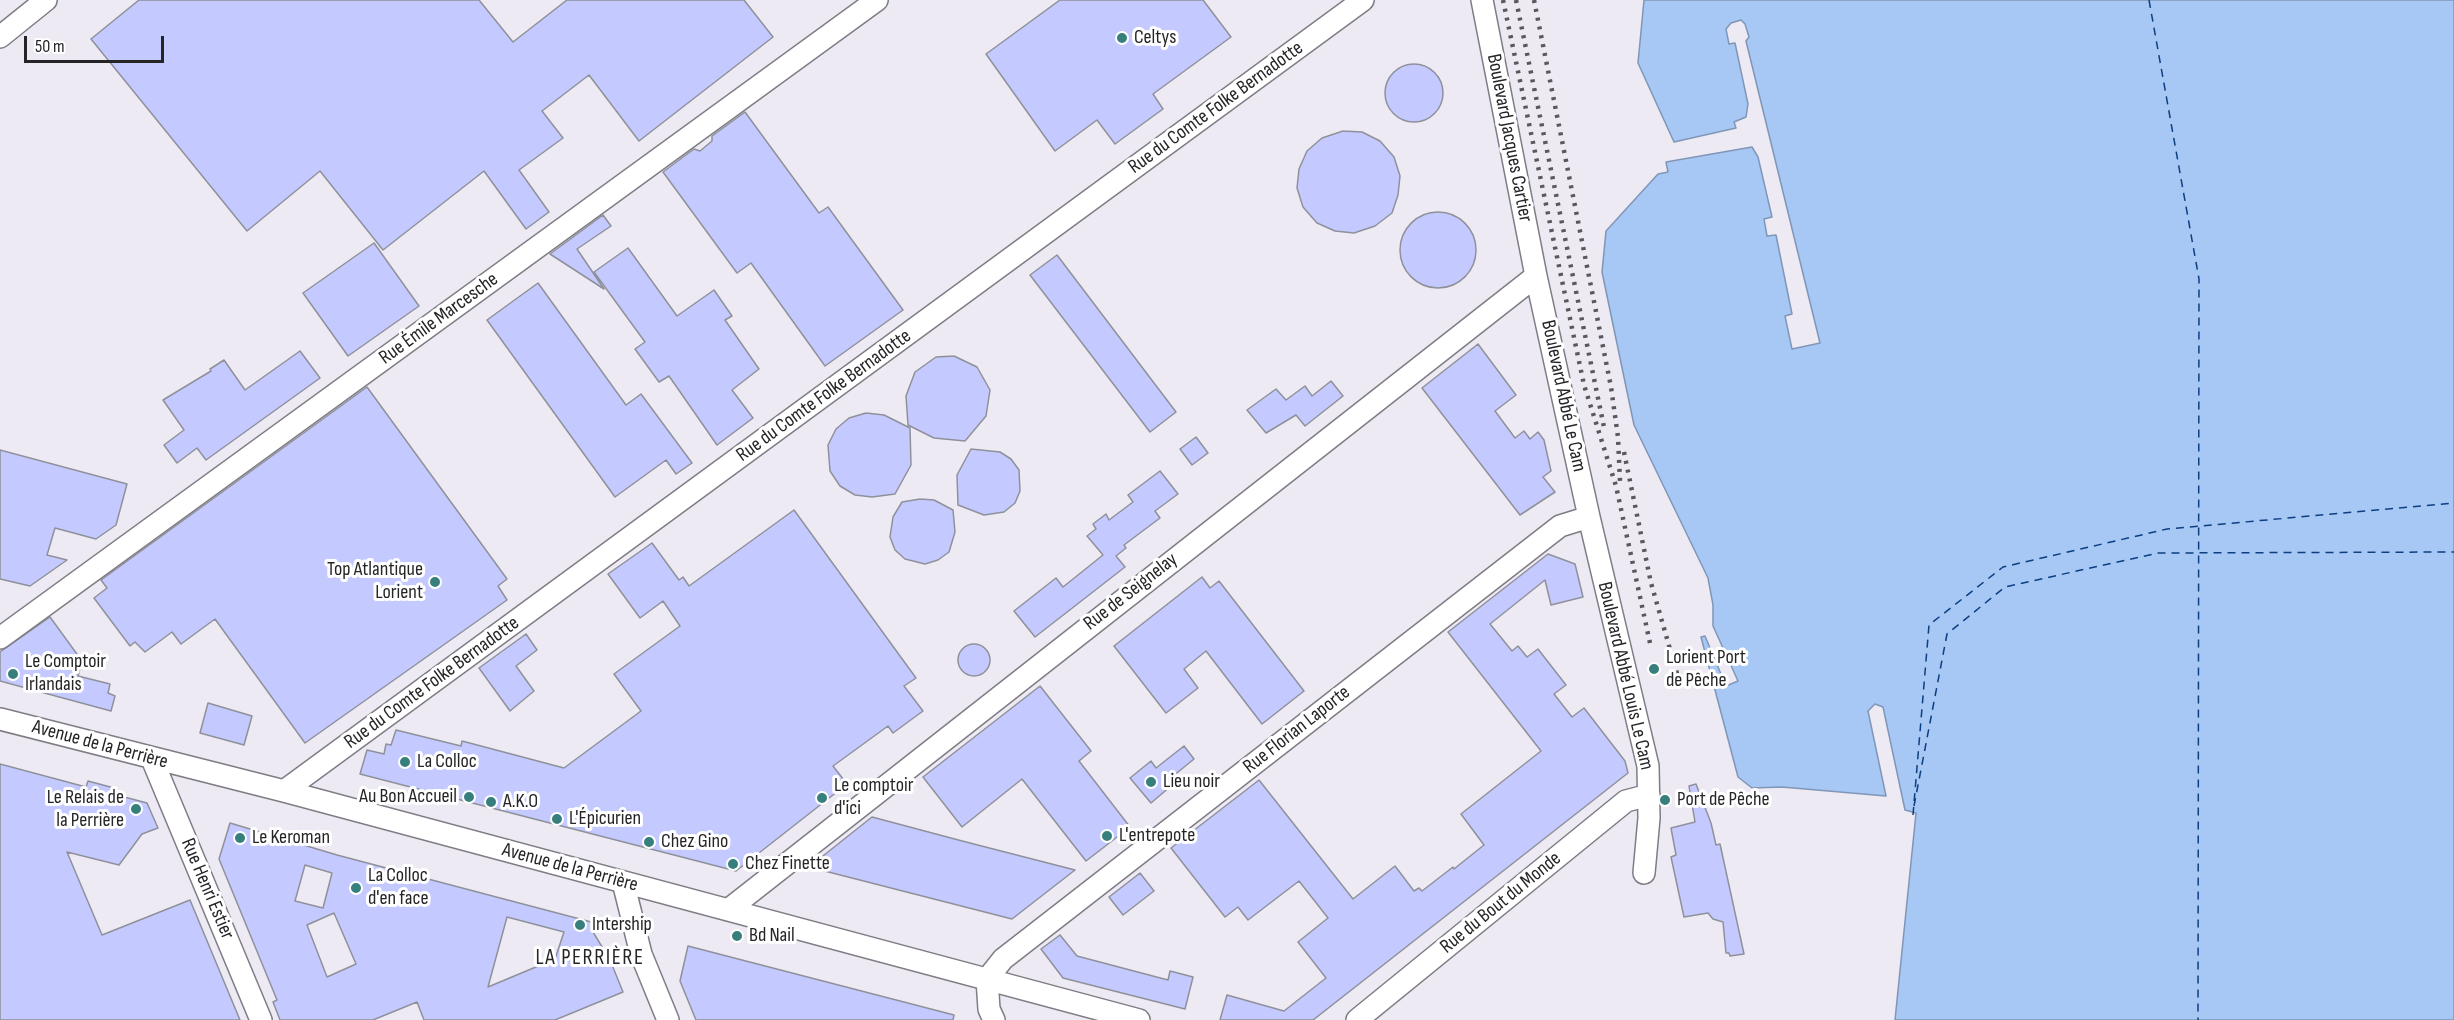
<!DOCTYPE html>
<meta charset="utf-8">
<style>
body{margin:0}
#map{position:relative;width:2454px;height:1020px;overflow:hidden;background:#eeeaf4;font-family:"Sofia Sans Condensed",sans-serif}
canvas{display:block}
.scale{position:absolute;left:24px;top:36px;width:140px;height:27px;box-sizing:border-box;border:3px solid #252427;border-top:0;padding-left:8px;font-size:18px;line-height:21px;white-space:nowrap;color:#252427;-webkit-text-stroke:4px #fff;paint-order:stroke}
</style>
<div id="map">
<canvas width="2454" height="1020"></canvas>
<div class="scale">50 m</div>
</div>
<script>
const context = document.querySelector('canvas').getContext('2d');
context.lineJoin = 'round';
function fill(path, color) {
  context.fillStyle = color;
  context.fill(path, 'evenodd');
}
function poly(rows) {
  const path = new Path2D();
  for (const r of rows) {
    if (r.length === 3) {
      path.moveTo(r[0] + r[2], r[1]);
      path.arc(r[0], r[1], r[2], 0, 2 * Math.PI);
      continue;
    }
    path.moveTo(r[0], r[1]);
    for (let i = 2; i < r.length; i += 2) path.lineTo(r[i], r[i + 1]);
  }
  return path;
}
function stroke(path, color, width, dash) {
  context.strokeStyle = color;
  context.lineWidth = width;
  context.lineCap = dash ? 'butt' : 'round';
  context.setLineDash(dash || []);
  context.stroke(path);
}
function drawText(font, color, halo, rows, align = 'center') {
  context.font = font + ' "Sofia Sans Condensed",sans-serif';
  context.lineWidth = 6;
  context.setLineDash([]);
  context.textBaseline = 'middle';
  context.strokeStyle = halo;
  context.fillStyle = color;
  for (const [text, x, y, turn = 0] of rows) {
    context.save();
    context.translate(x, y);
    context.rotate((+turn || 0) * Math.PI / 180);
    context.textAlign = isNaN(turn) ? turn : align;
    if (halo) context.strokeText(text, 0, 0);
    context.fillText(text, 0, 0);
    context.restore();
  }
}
const water = poly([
 [1644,0,2454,0,2454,1020,1895,1020,1916,813,1905,810,1883,707,1875,704,1868,711,1886,796,1782,787,1752,788,1738,777,1701,637,1705,636,1726,686,1738,681,1713,626,1713,605,1708,578,1634,425,1602,272,1606,231,1658,174,1668,172,1666,162,1752,147,1758,157,1772,217,1764,219,1767,236,1776,235,1792,314,1785,316,1792,349,1820,343,1746,41,1749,37,1745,24,1741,20,1731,23,1726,29,1729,44,1735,43,1748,104,1746,117,1734,122,1736,128,1674,142,1638,63,1644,0]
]);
fill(water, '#a7c7f5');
stroke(water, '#8096b7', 1.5);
stroke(poly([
 [2149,0,2199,279,2198,1020],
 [1914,806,1947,634,2005,587,2158,553,2454,552],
 [1913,815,1929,625,2003,567,2167,529,2454,503]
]), '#0c3f81', 1.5, [8, 6]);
const building = poly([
 [139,0,479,0,513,42,567,0,744,0,773,37,639,141,589,75,542,111,563,138,519,170,549,212,526,229,484,171,383,250,320,171,247,231,91,39,139,0],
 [1060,0,1203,0,1231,37,1153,94,1163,109,1115,144,1097,120,1055,151,986,54,1060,0],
 [1414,93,29],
 [745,112,819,213,828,207,903,310,825,366,751,263,737,273,663,172,694,149,700,151,712,141,712,136,745,112],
 [1343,131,1362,132,1380,141,1394,157,1400,176,1398,195,1392,213,1375,226,1354,233,1335,231,1317,223,1303,207,1297,188,1299,169,1307,151,1322,138,1343,131],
 [1438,250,38],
 [603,215,611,226,577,249,604,289,550,254,603,215],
 [374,243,419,306,348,356,303,293,374,243],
 [628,248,677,316,714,290,732,316,725,320,759,369,732,390,753,418,717,445,669,376,659,382,635,349,645,342,594,272,628,248],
 [1057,255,1176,412,1150,432,1030,275,1057,255],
 [538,283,626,405,641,394,692,463,676,474,666,460,615,497,487,320,538,283],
 [1478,344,1516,395,1495,411,1515,438,1524,431,1530,439,1538,432,1544,440,1551,471,1543,477,1555,492,1520,515,1422,388,1478,344],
 [300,351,320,378,206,460,197,448,177,463,164,445,184,430,163,400,211,371,210,369,224,360,245,390,300,351],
 [954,356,977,367,990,390,986,416,965,441,934,438,908,425,906,396,915,372,936,357,954,356],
 [1331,381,1343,396,1305,426,1296,415,1266,433,1247,410,1276,389,1286,400,1305,386,1312,396,1331,381],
 [367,387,507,579,498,586,507,600,305,743,215,619,181,644,172,632,145,652,135,642,130,646,94,598,107,588,101,580,367,387],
 [866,413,884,415,910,428,911,465,895,494,872,497,855,495,840,486,830,471,828,445,836,429,849,418,866,413],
 [1196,437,1208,453,1192,465,1180,449,1196,437],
 [971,449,1000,452,1011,459,1019,470,1020,491,1015,503,1004,512,984,515,958,505,957,475,971,449],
 [0,450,127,484,116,525,96,539,55,528,47,555,67,560,30,586,0,579,0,450],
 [1160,471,1178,494,1155,511,1160,518,1124,545,1126,548,1116,556,1125,567,1035,637,1014,611,1056,578,1063,587,1103,555,1087,536,1096,529,1093,524,1106,514,1109,520,1133,502,1128,495,1160,471],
 [920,499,934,500,953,510,955,532,949,552,938,560,925,564,905,559,895,550,890,537,893,517,902,502,920,499],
 [794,510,916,678,904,686,923,711,893,733,888,726,833,766,847,784,736,871,360,774,367,750,384,754,386,744,391,745,396,730,461,746,462,741,564,768,641,711,614,674,680,626,663,601,640,618,608,574,652,543,679,580,683,577,689,586,794,510],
 [1548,554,1575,564,1583,597,1551,605,1545,580,1490,624,1512,651,1518,646,1527,657,1538,649,1566,685,1554,694,1572,717,1584,708,1625,761,1628,773,1313,1020,1220,1020,1227,995,1284,1011,1326,978,1298,942,1328,918,1299,881,1248,920,1238,907,1225,917,1171,848,1259,780,1353,899,1395,866,1414,891,1419,888,1422,891,1453,867,1454,869,1484,845,1461,814,1541,751,1448,632,1548,554],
 [1202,577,1210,588,1219,581,1304,691,1262,724,1206,651,1184,669,1198,688,1166,713,1114,646,1202,577],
 [50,617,82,661,78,676,110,684,108,693,115,696,111,711,0,681,0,652,50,617],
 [526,634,537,650,516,666,534,691,510,711,479,668,526,634],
 [974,660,16],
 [1040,686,1091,751,1079,761,1130,827,1086,861,1022,779,962,827,923,777,1040,686],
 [208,703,252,716,244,745,200,733,208,703],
 [1184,746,1194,759,1167,781,1171,786,1151,803,1130,778,1151,761,1156,768,1184,746],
 [0,764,86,787,88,781,114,788,113,794,147,803,158,828,142,834,119,865,67,852,102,935,190,900,240,1020,0,1020,0,764],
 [1696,784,1711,823,1716,845,1720,844,1744,954,1730,956,1729,953,1726,953,1723,922,1713,919,1708,913,1684,917,1671,857,1676,855,1671,828,1695,822,1689,786,1696,784],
 [872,817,966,842,1075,870,1012,919,809,867,872,817],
 [230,823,337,855,595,923,593,932,610,960,623,992,555,1020,424,1020,417,1002,373,1020,280,1020,273,1002,277,1000,219,859,230,823],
 [305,865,332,873,323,908,295,901,305,865],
 [334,913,356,964,327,977,307,925,334,913],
 [507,917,564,932,555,959,488,987,507,917],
 [1140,873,1154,891,1123,915,1109,897,1140,873],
 [1060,935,1077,956,1168,980,1170,971,1193,977,1185,1009,1063,978,1041,949,1060,935],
 [688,946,954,1015,953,1020,696,1020,680,981,688,946]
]);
fill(building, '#c4caff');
stroke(building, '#8f919a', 1.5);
const minor = poly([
 [1482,0,1536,276,1589,517,1648,766,1649,818,1644,873],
 [0,37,46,0],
 [0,638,877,0],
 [0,719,284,791,1139,1020],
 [152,759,261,1020],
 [284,791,1363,0],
 [623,882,641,954,668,1020],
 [728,910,1536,276],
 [987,979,1003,959,1560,526,1589,517],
 [987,979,989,1009,994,1020],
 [1357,1020,1626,801,1649,795]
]);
stroke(minor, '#7f7c85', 24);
stroke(minor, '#fff', 21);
stroke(poly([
 [1503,0,1584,385,1616,486,1650,643],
 [1516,0,1605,432],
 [1534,0,1611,387,1618,437,1620,481],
 [1624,452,1651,583,1678,677]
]), '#59585c', 4.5, [3, 6]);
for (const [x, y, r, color] of [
 [1122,38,6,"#377f7c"],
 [435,582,6,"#377f7c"],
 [1654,669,6,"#377f7c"],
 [13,674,6,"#377f7c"],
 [405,762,6,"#377f7c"],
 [1151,782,6,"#377f7c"],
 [469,797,6,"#377f7c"],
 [822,798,6,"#377f7c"],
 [1665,800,6,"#377f7c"],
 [491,802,6,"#377f7c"],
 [136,809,6,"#377f7c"],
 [557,819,6,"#377f7c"],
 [1107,836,6,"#377f7c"],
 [240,838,6,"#377f7c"],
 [649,842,6,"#377f7c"],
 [733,864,6,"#377f7c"],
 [356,888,6,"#377f7c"],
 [580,925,6,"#377f7c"],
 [737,936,6,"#377f7c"]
]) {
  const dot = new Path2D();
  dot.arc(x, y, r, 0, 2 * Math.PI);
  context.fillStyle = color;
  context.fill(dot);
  stroke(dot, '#fff', 2);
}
drawText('20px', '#252427', '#fff', [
 ["Celtys",1134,38],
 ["Top Atlantique",423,570,"right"],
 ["Lorient",423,593,"right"],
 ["Lorient Port",1666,658],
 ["de Pêche",1666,681],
 ["Le Comptoir",25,662],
 ["Irlandais",25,685],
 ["La Colloc",417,762],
 ["Lieu noir",1163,782],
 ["Le comptoir",834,786],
 ["d'ici",834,809],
 ["Au Bon Accueil",457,797,"right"],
 ["Le Relais de",124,798,"right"],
 ["la Perrière",124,821,"right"],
 ["Port de Pêche",1677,800],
 ["A.K.O",503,802],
 ["L'Épicurien",569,819],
 ["L'entrepote",1119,836],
 ["Le Keroman",252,838],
 ["Chez Gino",661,842],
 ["Chez Finette",745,864],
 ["La Colloc",368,876],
 ["d'en face",368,899],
 ["Intership",592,925],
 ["Bd Nail",749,936]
], 'left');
drawText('20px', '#252427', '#fff', [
 ["Rue du Comte Folke Bernadotte",1216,108,-36],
 ["Boulevard Jacques Cartier",1509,138,79],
 ["Rue Émile Marcesche",439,319,-36],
 ["Rue du Comte Folke Bernadotte",824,396,-36],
 ["Boulevard Abbé Le Cam",1563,396,78],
 ["Rue de Seignelay",1131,592,-38],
 ["Boulevard Abbé Louis Le Cam",1625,676,77],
 ["Rue du Comte Folke Bernadotte",432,683,-36],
 ["Rue Florian Laporte",1297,730,-38],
 ["Avenue de la Perrière",100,745,15],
 ["Avenue de la Perrière",570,868,15],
 ["Rue Henri Estier",207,889,67],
 ["Rue du Bout du Monde",1501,903,-39]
]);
context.letterSpacing = '1.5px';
drawText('22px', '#252427', '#fff', [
 ["LA PERRIÈRE",590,958]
]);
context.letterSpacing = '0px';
</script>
